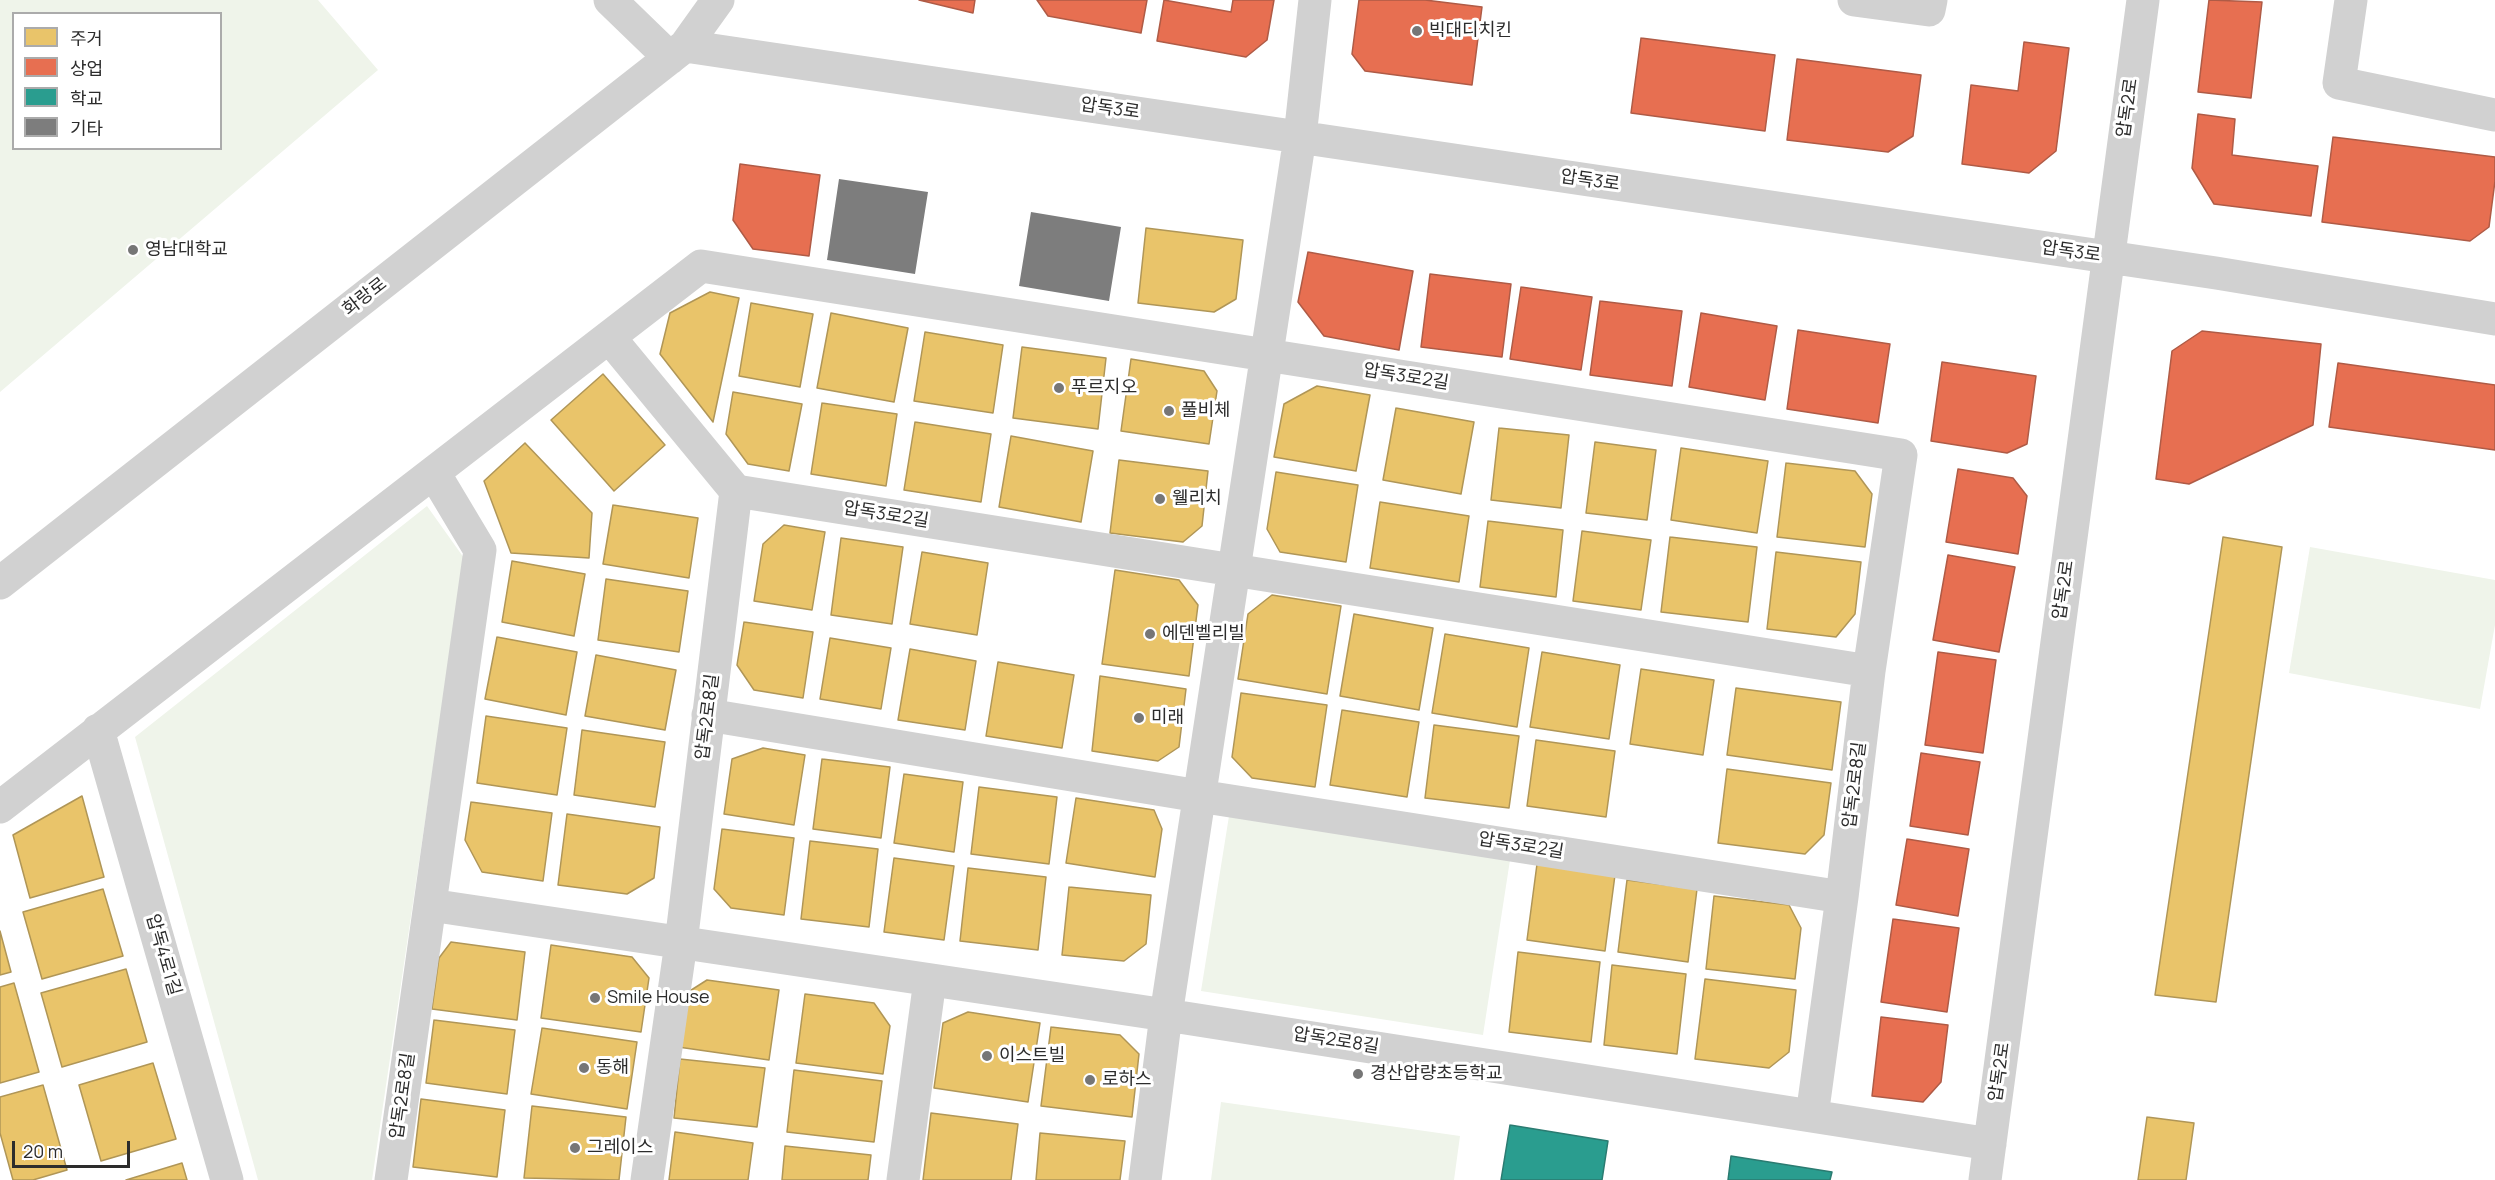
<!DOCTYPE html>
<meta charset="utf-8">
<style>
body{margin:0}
#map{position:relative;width:2495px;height:1180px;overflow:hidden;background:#fff;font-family:Manrope,"Noto Sans KR",sans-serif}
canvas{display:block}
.legend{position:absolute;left:12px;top:12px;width:210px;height:138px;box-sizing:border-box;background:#fff;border:2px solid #ababab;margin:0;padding:8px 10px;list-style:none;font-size:18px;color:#2c2c2c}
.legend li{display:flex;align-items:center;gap:12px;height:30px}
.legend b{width:30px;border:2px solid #ababab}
.scale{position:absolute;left:12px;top:1141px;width:118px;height:27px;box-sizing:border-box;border:3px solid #2c2c2c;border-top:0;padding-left:8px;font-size:18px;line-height:21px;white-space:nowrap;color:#2c2c2c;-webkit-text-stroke:4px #fff;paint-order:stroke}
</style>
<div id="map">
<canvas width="2495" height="1180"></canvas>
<ul class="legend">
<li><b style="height:16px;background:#e9c46a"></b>주거</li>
<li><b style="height:16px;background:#e76f51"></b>상업</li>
<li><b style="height:16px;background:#2a9d8f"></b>학교</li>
<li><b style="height:16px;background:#7d7d7d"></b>기타</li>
</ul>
<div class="scale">20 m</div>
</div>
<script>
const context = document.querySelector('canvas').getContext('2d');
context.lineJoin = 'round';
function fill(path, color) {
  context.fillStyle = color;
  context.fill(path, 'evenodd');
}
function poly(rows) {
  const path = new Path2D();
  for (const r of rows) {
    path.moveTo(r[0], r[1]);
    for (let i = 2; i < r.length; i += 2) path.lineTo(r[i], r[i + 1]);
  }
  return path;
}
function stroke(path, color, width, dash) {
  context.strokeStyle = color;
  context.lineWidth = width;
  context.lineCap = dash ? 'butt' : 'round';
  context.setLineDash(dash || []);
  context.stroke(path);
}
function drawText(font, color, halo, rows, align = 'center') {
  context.font = font + ' Manrope,"Noto Sans KR",sans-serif';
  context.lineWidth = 6;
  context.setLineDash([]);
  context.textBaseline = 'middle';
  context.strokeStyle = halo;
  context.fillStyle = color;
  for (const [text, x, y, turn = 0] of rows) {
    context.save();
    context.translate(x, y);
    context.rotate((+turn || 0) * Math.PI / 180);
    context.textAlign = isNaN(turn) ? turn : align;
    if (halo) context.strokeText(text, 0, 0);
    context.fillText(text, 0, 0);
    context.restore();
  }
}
fill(poly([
 [0,0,318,0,378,70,0,392],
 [14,14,220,14,220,148,14,148],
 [427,506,464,558,372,1180,258,1180,135,737],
 [2310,547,2495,580,2495,625,2480,709,2289,673],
 [1229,816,1510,860,1483,1035,1201,991],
 [1221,1102,1460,1136,1454,1180,1211,1180]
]), '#eff4ea');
const homes = poly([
 [1146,228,1243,240,1236,299,1214,312,1138,303,1146,228],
 [710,292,739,298,713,422,660,354,670,313,710,292],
 [751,303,813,314,800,387,739,376,751,303],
 [831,313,908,328,894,402,817,388,831,313],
 [925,332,1003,345,993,413,914,401,925,332],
 [1022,347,1106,358,1098,429,1013,418,1022,347],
 [1131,359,1204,371,1217,391,1209,444,1121,431,1131,359],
 [603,374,665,445,614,491,551,420,603,374],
 [1317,386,1370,395,1356,471,1274,457,1284,404,1317,386],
 [733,392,802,404,789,471,748,464,726,434,733,392],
 [822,403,897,414,886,486,811,474,822,403],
 [1396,408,1474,422,1461,494,1383,480,1396,408],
 [915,422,991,434,981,502,904,490,915,422],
 [1499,428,1569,435,1561,508,1491,500,1499,428],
 [1011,436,1093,451,1081,522,999,507,1011,436],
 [1595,442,1656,450,1647,520,1586,513,1595,442],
 [525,443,592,513,589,558,511,553,484,481,525,443],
 [1681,448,1768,461,1757,533,1671,520,1681,448],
 [1119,460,1208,471,1202,526,1183,542,1110,533,1119,460],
 [1786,463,1855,471,1872,494,1865,547,1777,537,1786,463],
 [1276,472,1358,485,1346,562,1280,552,1267,529,1276,472],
 [1380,502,1469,516,1459,582,1370,568,1380,502],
 [613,505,698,518,689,578,603,564,613,505],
 [1488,521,1563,530,1556,597,1480,587,1488,521],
 [784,525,825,532,812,610,754,601,763,544,784,525],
 [1582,531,1651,540,1641,610,1573,601,1582,531],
 [1670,537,1757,547,1748,622,1661,612,1670,537],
 [2223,537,2282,547,2216,1002,2155,995,2223,537],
 [841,538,903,547,892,624,831,615,841,538],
 [922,552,988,563,977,635,910,624,922,552],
 [1776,552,1861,562,1855,614,1836,637,1767,629,1776,552],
 [512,561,585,574,574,636,502,622,512,561],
 [1115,570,1179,580,1198,605,1189,676,1102,664,1115,570],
 [606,579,688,591,679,652,598,640,606,579],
 [1272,595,1341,606,1327,694,1238,679,1248,614,1272,595],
 [1354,614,1433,628,1419,710,1340,696,1354,614],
 [744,622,813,632,803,698,754,690,737,665,744,622],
 [1445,634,1529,648,1517,727,1432,713,1445,634],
 [497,637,577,652,566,715,485,699,497,637],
 [830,638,891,648,881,709,820,699,830,638],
 [910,649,976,661,965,730,898,720,910,649],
 [1542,652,1620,665,1609,739,1530,727,1542,652],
 [596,655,676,670,665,730,585,716,596,655],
 [998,662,1074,675,1062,748,986,736,998,662],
 [1641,669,1714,680,1703,755,1630,744,1641,669],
 [1100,676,1186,689,1179,747,1158,761,1092,751,1100,676],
 [1736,688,1841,702,1832,770,1727,755,1736,688],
 [1241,693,1327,705,1315,787,1252,778,1232,757,1241,693],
 [1342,710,1419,722,1407,797,1330,785,1342,710],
 [486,716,567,728,557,795,477,783,486,716],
 [1434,725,1519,736,1509,808,1425,798,1434,725],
 [582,730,665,742,655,807,574,795,582,730],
 [1536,740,1615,751,1606,817,1527,806,1536,740],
 [763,748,805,755,794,825,724,814,732,759,763,748],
 [822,759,890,767,881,838,813,829,822,759],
 [1727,769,1831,783,1824,835,1805,854,1718,843,1727,769],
 [904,774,963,782,954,852,894,843,904,774],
 [979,787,1057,797,1049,864,971,854,979,787],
 [82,796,104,877,30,898,13,835,82,796],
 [1076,798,1154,810,1162,829,1155,877,1066,863,1076,798],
 [471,802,552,813,543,881,482,872,465,840,471,802],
 [567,814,660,827,654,878,627,894,558,885,567,814],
 [722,829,794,838,784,915,731,908,714,889,722,829],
 [810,841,878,849,869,927,801,919,810,841],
 [894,858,954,866,944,940,884,932,894,858],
 [1537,864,1615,875,1605,951,1527,940,1537,864],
 [968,868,1046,877,1038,950,960,941,968,868],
 [1627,880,1697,889,1688,962,1618,952,1627,880],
 [1069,887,1151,895,1146,944,1124,961,1062,955,1069,887],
 [103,889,123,956,42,979,23,912,103,889],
 [1714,896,1789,905,1801,928,1795,979,1706,969,1714,896],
 [0,931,11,972,0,975,0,931],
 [451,942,525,952,517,1020,432,1009,439,958,451,942],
 [551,945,632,957,649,978,641,1032,541,1018,551,945],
 [1518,952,1600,962,1591,1042,1509,1032,1518,952],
 [1612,965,1686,974,1677,1054,1604,1045,1612,965],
 [126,969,147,1042,62,1067,41,993,126,969],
 [1705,979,1796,990,1789,1052,1769,1068,1695,1059,1705,979],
 [707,980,779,990,769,1060,678,1047,685,994,707,980],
 [14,983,39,1072,0,1083,0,987,14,983],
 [805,994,874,1003,890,1026,883,1074,796,1063,805,994],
 [968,1012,1040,1023,1028,1102,934,1088,943,1023,968,1012],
 [434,1020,515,1030,507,1094,426,1083,434,1020],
 [1051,1027,1120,1035,1139,1054,1132,1117,1041,1106,1051,1027],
 [542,1028,637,1042,627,1109,531,1094,542,1028],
 [680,1059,765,1068,757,1127,674,1118,680,1059],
 [153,1063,176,1139,101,1161,79,1085,153,1063],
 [794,1070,882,1081,874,1142,787,1132,794,1070],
 [43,1085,67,1170,33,1180,13,1180,0,1133,0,1097,43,1085],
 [421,1099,505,1110,497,1177,413,1167,421,1099],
 [532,1106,626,1117,619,1180,524,1178,532,1106],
 [931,1113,1018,1124,1011,1180,923,1180,931,1113],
 [2147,1117,2194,1123,2186,1180,2138,1180,2147,1117],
 [675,1132,753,1143,748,1180,669,1180,675,1132],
 [1040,1133,1125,1141,1120,1180,1036,1180,1040,1133],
 [785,1146,871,1155,868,1180,782,1180,785,1146],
 [182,1163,187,1180,126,1180,182,1163]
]);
fill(homes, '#e9c46a');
stroke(homes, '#b09657', 1.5);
const shops = poly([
 [919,0,975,0,973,13,919,0],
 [1037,0,1147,0,1141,33,1048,16,1037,0],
 [1164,0,1231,12,1233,0,1274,0,1267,40,1246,57,1157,41,1164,0],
 [1359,0,1425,0,1482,7,1472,85,1365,71,1352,54,1359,0],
 [2209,0,2262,2,2251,98,2198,92,2209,0],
 [1641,38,1775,55,1765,131,1631,113,1641,38],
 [2024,42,2069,48,2056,151,2029,173,1962,164,1971,85,2018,91,2024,42],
 [1797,59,1921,75,1913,136,1888,152,1787,140,1797,59],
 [2198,114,2235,119,2232,155,2318,166,2311,216,2214,204,2192,168,2198,114],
 [2333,137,2495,157,2495,181,2489,227,2470,241,2322,222,2333,137],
 [740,164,820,175,809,256,753,249,733,220,740,164],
 [1308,252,1413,271,1399,350,1324,336,1298,302,1308,252],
 [1430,274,1511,284,1502,357,1421,347,1430,274],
 [1521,287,1592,297,1581,370,1510,359,1521,287],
 [1600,301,1682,311,1672,386,1590,375,1600,301],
 [1701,313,1777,326,1765,400,1689,387,1701,313],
 [1798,330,1890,344,1878,423,1787,409,1798,330],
 [2202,331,2321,344,2313,425,2189,484,2156,479,2172,351,2202,331],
 [1942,362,2036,376,2027,444,2007,453,1931,441,1942,362],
 [2338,363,2495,385,2495,450,2329,427,2338,363],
 [1958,469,2013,478,2027,496,2018,554,1946,542,1958,469],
 [1948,555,2015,567,1999,652,1933,640,1948,555],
 [1938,652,1996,660,1983,753,1925,745,1938,652],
 [1921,753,1980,762,1968,835,1910,826,1921,753],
 [1907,839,1969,849,1958,916,1896,905,1907,839],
 [1893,919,1959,928,1947,1012,1881,1002,1893,919],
 [1881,1017,1948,1025,1941,1082,1923,1102,1872,1096,1881,1017]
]);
fill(shops, '#e76f51');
stroke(shops, '#af5b46', 1.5);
const schools = poly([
 [1510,1125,1608,1141,1602,1180,1501,1180,1510,1125],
 [1731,1156,1832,1172,1830,1180,1728,1180,1731,1156]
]);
fill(schools, '#2a9d8f');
stroke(schools, '#2b7b71', 1.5);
fill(poly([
 [839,179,928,192,915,274,827,260],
 [1031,212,1121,227,1109,301,1019,286]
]), '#7d7d7d');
stroke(poly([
 [610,0,670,58],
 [1854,0,1929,10,1931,0],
 [2351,0,2339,83,2495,115],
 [685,46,2216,273,2495,319],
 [609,337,736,491,1869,671],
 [0,583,685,46,718,0],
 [708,715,1199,796,1842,897],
 [98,730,227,1180],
 [0,807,701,266,1901,455,1869,671,1842,897,1812,1116],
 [430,905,1166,1015,1990,1144],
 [391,1180,480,550,434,473],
 [647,1180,681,943,736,491],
 [903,1180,930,980],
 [1145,1180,1166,1015,1300,137,1315,0],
 [1985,1180,2143,0]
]), '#d1d1d1', 33);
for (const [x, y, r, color] of [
 [1417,31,6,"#767676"],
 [133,250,6,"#767676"],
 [1059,388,6,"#767676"],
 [1169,411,6,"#767676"],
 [1160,499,6,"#767676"],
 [1150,634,6,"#767676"],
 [1139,718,6,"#767676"],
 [595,998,6,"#767676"],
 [987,1056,6,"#767676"],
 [584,1068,6,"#767676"],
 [1358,1074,6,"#767676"],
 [1090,1080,6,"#767676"],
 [575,1148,6,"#767676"]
]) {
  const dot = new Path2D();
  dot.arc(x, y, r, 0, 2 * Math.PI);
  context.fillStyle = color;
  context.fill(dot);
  stroke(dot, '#fff', 2);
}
drawText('18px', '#2c2c2c', '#fff', [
 ["빅대디치킨",1429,31],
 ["영남대학교",145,250],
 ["푸르지오",1071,388],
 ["풀비체",1181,411],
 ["웰리치",1172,499],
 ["에덴벨리빌",1162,634],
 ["미래",1151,718],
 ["Smile House",607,998],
 ["이스트빌",999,1056],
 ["동해",596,1068],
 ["경산압량초등학교",1370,1074],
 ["로하스",1102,1080],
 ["그레이스",587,1148]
], 'left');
drawText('18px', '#2c2c2c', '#fff', [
 ["압독2로",2128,108,-82],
 ["압독3로",1110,109,8],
 ["압독3로",1590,181,8],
 ["압독3로",2071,252,8],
 ["화랑로",365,297,-38],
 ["압독3로2길",1406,377,9],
 ["압독3로2길",886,515,9],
 ["압독2로",2064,590,-82],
 ["압독2로8길",708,717,-83],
 ["압독2로8길",1855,785,-83],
 ["압독3로2길",1521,846,9],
 ["압독4로1길",163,955,74],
 ["압독2로8길",1336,1041,9],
 ["압독2로",2000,1072,-82],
 ["압독2로8길",403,1096,-82]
]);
</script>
